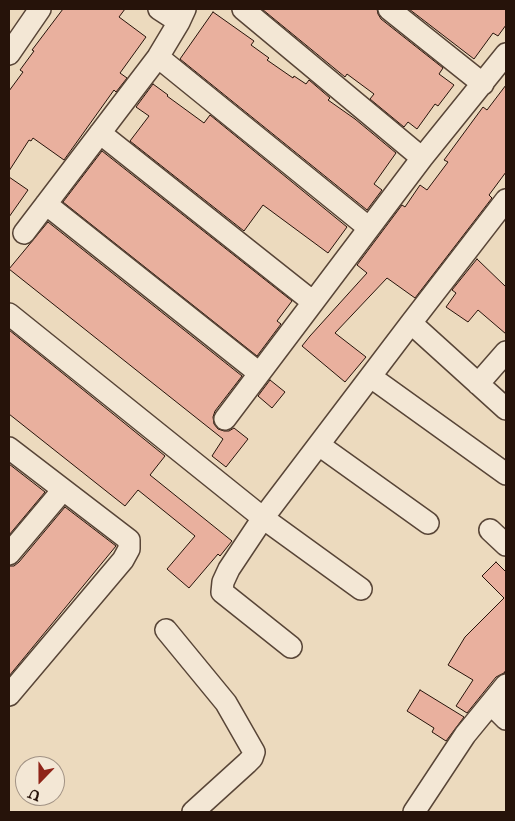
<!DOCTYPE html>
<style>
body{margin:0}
#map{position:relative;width:515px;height:821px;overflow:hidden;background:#ecdabe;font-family:"IM FELL English",serif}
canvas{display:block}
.frame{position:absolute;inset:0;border:10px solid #26130a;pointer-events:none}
.north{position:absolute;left:15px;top:756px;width:50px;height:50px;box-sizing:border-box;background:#f3e7d5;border:1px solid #a19284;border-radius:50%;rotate:202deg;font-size:14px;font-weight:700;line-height:20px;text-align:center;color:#26130a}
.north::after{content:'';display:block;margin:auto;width:18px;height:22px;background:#8f2418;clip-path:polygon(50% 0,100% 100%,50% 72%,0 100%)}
</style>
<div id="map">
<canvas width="515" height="821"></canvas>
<div class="frame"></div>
<div class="north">U</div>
</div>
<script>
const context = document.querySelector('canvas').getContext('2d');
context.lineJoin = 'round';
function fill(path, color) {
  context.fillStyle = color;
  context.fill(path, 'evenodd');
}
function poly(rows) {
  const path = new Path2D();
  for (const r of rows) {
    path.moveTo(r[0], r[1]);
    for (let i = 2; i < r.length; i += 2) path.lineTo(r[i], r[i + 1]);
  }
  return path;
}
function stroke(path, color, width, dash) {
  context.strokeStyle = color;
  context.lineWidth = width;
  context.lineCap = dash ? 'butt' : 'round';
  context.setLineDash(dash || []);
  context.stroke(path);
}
const building = poly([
 [63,9,125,9,119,17,146,37,120,73,127,78,116,92,114,90,64,160,33,138,31,141,29,140,9,171,9,91,23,72,20,70,34,51,32,50,63,9],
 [262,9,377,9,378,14,381,19,443,68,439,74,454,85,438,106,435,104,417,129,408,122,404,127,370,99,374,94,347,74,345,77,262,9],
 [409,9,506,9,506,25,498,36,493,33,474,59,409,9],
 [213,12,254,41,251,45,269,58,267,60,293,78,294,76,306,84,309,80,330,98,328,100,355,119,396,153,374,184,382,190,367,210,180,59,213,12],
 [153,84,168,95,167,96,204,123,210,115,347,227,328,253,263,205,244,231,130,141,149,116,136,107,153,84],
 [506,85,506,172,489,195,492,198,415,298,387,278,335,333,366,357,345,382,302,346,310,336,367,273,357,265,402,205,405,207,420,185,427,190,448,162,444,160,483,107,487,110,506,85],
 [102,151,292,301,277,321,281,324,257,356,63,202,102,151],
 [9,177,28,190,9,217,9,177],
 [48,222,242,376,215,411,213,417,214,424,218,429,224,431,229,431,234,428,248,439,226,467,212,456,223,439,9,269,48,222],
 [477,259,506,287,506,334,478,310,468,322,446,307,456,293,452,290,477,259],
 [9,330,165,456,150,475,232,541,220,556,218,554,189,588,167,569,195,536,138,490,125,506,9,414,9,330],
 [270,380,285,392,272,408,258,396,270,380],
 [9,464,45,492,9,535,9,464],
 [65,507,116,546,9,676,9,566,14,566,19,562,65,507],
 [496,562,506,572,506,670,504,673,496,677,467,713,456,706,473,680,448,665,465,637,504,598,482,576,496,562],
 [420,690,464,717,446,741,432,732,434,728,407,711,420,690]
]);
fill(building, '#e9b09e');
stroke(building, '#26130a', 1);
const minor = poly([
 [159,9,179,22],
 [243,9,422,158],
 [389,9,483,84],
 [9,54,40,9],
 [158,57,369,228],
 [100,133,313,302],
 [46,204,259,373],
 [24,233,158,57,179,22,185,9],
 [9,314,263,518,361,589],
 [411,323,506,409],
 [371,377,506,474],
 [478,384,506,352],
 [225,419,422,158,506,54],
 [319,445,428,523],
 [9,448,129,540,129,549,123,560,9,695],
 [490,530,506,545],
 [9,554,62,491],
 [166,630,226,703,254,752,252,758,247,763,193,812],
 [291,647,222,592,223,582,229,569,263,518,411,323,506,200],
 [491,704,506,719],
 [414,812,465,735,506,685]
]);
stroke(minor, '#584537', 24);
stroke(minor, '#f3e7d5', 21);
</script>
